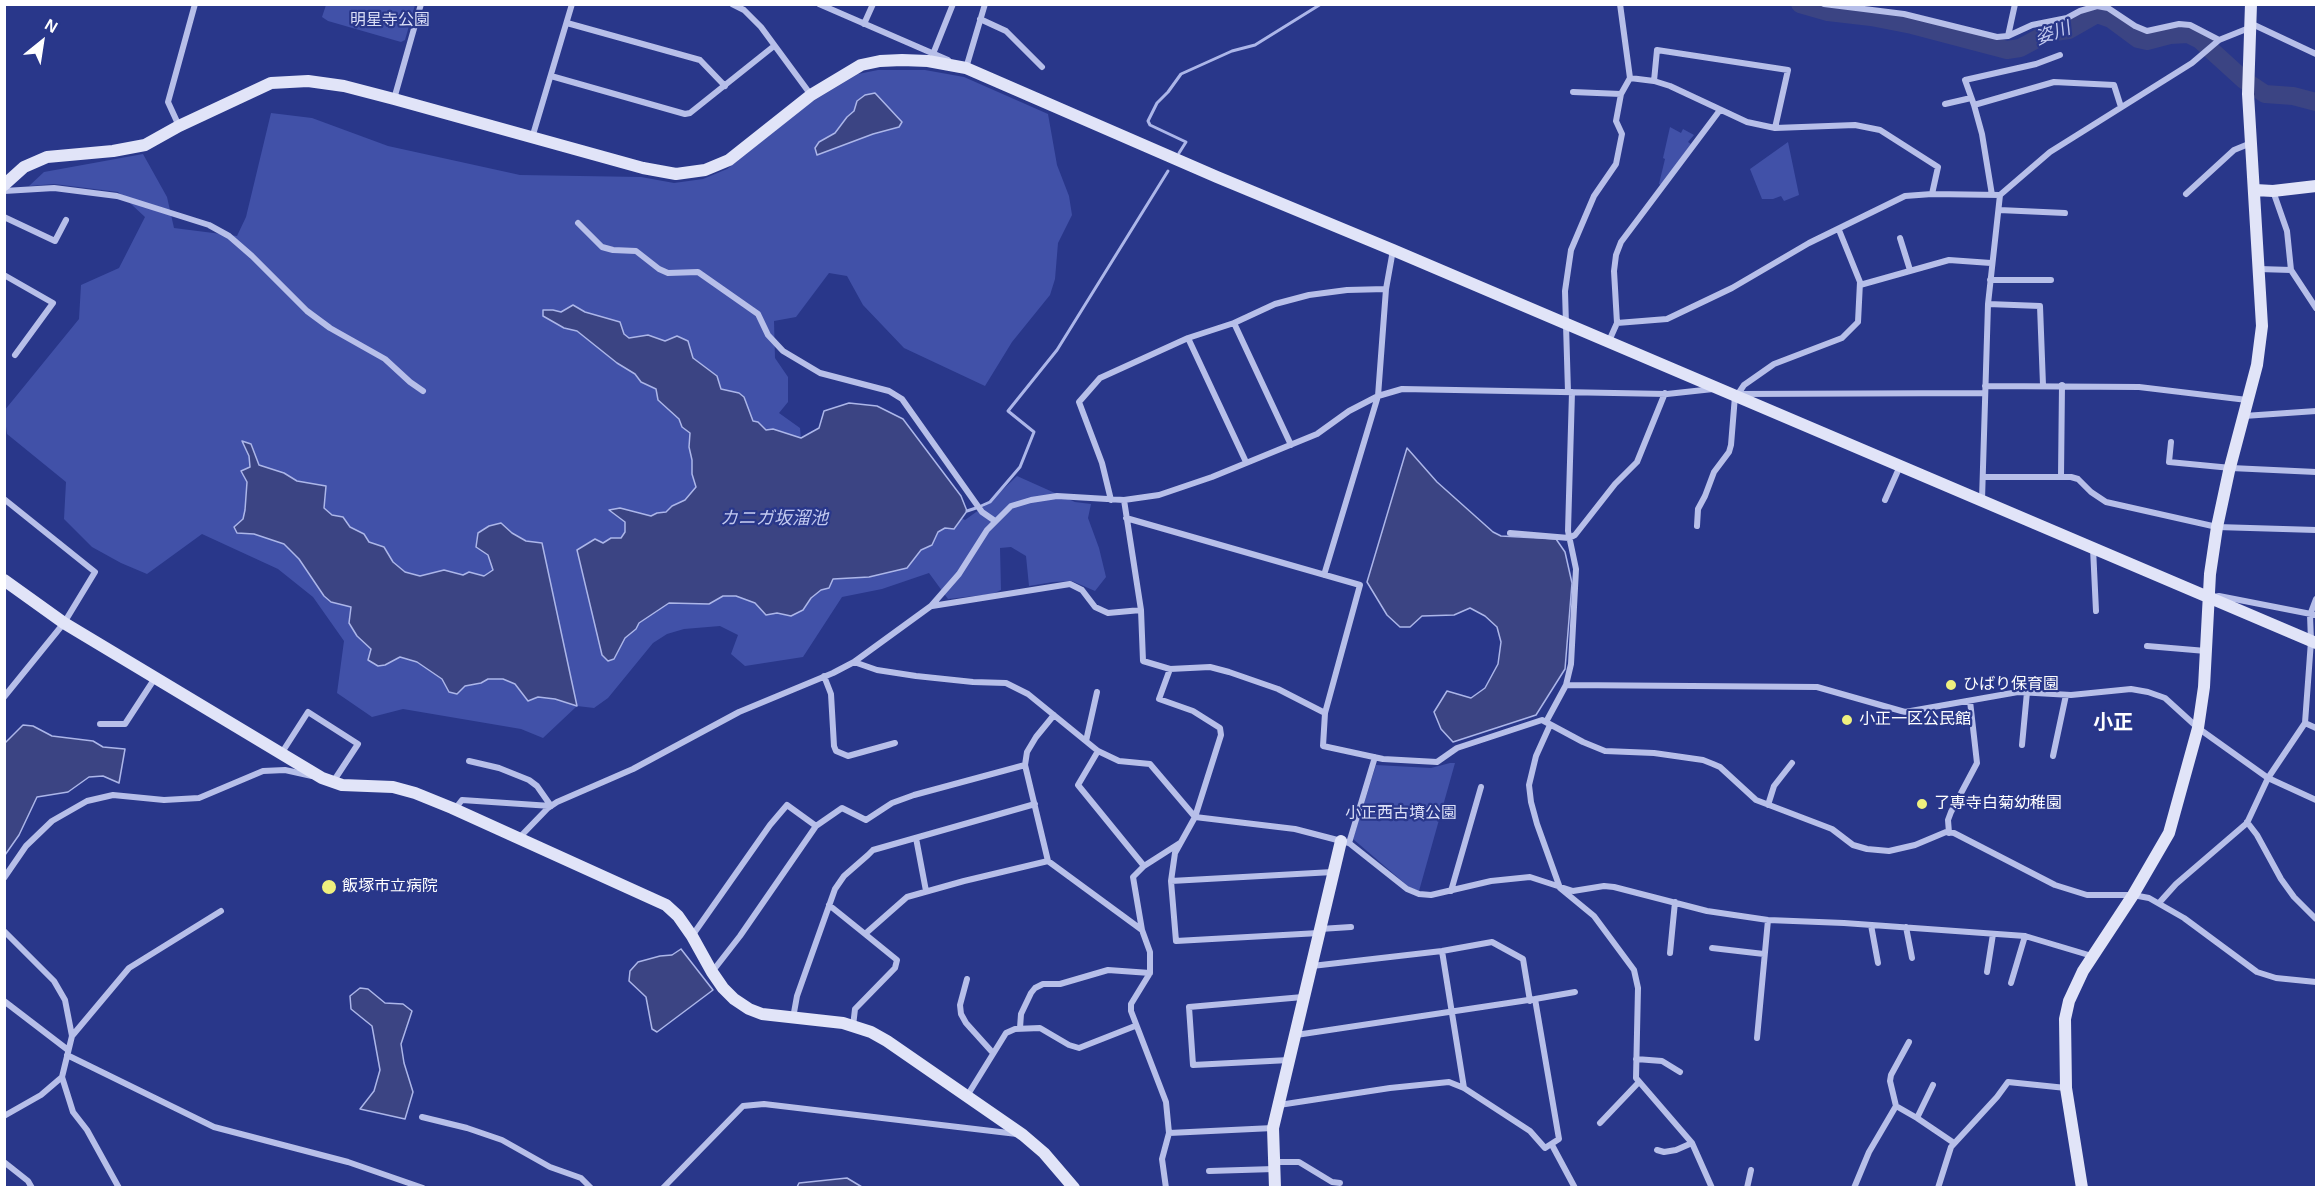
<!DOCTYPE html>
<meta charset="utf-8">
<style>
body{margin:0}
#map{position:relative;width:2321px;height:1192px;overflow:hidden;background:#29378a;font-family:Arial,sans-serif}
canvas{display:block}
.frame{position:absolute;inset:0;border:6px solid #fff;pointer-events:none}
.north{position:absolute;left:12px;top:12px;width:60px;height:60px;-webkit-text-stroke:4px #29378a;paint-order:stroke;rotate:30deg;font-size:16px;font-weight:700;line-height:24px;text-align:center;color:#fff}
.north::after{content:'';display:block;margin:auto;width:21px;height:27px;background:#fff;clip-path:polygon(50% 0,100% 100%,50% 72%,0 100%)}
</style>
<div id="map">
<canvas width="2321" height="1192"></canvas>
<div class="frame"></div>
<div class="north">N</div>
</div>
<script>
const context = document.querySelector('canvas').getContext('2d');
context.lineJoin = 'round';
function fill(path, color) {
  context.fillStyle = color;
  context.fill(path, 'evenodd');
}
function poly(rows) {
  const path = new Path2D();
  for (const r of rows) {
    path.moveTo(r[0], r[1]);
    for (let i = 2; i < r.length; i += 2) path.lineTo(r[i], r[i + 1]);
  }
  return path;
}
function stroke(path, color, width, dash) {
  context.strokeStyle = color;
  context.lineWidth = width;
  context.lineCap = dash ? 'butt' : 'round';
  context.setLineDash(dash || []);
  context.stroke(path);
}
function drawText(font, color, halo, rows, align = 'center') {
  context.font = font + ' Arial,"Noto Sans JP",sans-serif';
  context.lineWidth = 4.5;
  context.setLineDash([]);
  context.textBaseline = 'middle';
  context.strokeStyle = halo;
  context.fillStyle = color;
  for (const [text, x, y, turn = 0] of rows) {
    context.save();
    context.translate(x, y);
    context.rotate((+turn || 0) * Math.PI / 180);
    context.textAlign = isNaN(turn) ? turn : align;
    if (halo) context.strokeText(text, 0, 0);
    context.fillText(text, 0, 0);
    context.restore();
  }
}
fill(poly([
 [326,5,326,4,415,5,405,40,401,42,328,21,322,17],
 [878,70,925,70,964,77,1048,114,1057,165,1069,196,1072,215,1058,243,1055,279,1050,295,1012,342,985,386,904,348,863,305,847,276,829,273,796,317,774,321,775,358,788,377,788,402,779,413,800,428,801,438,965,520,990,502,1017,476,1075,502,1091,504,1088,518,1099,548,1106,577,1095,591,1072,581,1053,582,1029,586,1026,556,1011,547,1000,548,1001,590,992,594,948,599,929,573,882,589,842,597,803,657,745,666,731,654,738,635,720,626,684,629,667,634,653,643,608,698,594,708,577,706,543,738,521,729,403,709,372,717,337,693,344,641,313,597,278,569,202,534,147,574,121,563,92,547,64,519,66,482,7,434,4,411,79,319,81,285,119,268,145,217,118,192,54,184,29,186,44,172,143,154,167,197,174,228,237,236,246,217,271,113,312,118,388,146,520,175,641,177,674,183,703,179,727,169,808,104,858,74],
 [1670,127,1681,133,1683,129,1694,135,1688,142,1691,144,1661,185,1659,184,1665,159,1663,158],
 [1788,142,1799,195,1784,201,1781,196,1773,199,1762,199,1750,169],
 [1450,763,1455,763,1419,891,1409,887,1353,839,1376,765,1431,768]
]), '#4151a8');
const water = poly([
 [875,93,902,122,899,127,873,134,817,155,815,148,819,142,835,133,847,117,854,111,857,101,865,95,875,93],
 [573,305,585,312,620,322,624,334,629,338,648,335,665,341,677,336,688,341,693,358,717,376,721,389,739,393,744,397,753,421,758,422,766,430,773,429,801,438,819,428,824,411,849,403,877,406,903,419,961,496,967,511,954,529,945,528,938,532,932,545,921,550,907,568,869,577,833,579,829,588,821,590,811,598,803,610,791,616,777,613,766,615,755,603,736,596,723,596,709,604,669,603,639,623,636,629,625,638,614,659,608,661,602,655,577,550,595,539,603,543,611,538,621,538,625,532,625,522,609,510,620,508,651,516,657,513,666,512,672,506,685,500,696,487,692,474,692,460,689,447,690,433,682,427,679,419,658,400,656,389,641,382,635,374,617,363,577,331,564,328,543,316,543,310,553,310,561,312,573,305],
 [242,441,251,444,259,465,284,473,297,481,326,486,324,508,332,515,343,517,350,527,364,534,369,542,384,547,393,562,405,572,420,576,444,570,463,575,469,572,484,576,493,570,488,555,476,547,478,533,489,526,501,523,512,533,526,541,542,543,577,706,555,699,538,697,528,701,515,684,503,679,488,679,481,683,465,686,457,694,449,692,442,679,417,662,400,657,385,665,378,666,368,660,371,649,357,636,349,623,351,607,331,602,324,596,299,559,284,544,254,534,237,533,234,527,243,519,245,510,247,482,241,471,250,467,249,456,242,441],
 [1407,448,1437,482,1493,532,1501,536,1556,539,1565,552,1572,583,1565,669,1536,715,1453,742,1441,729,1434,712,1447,691,1471,698,1485,688,1498,664,1501,642,1497,627,1485,616,1470,608,1454,615,1422,616,1410,627,1400,627,1387,615,1367,582,1407,448],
 [23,725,33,726,52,736,93,741,103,747,125,749,119,783,103,776,89,777,68,792,37,797,19,835,5,855,5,743,23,725],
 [681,949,713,990,657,1032,652,1029,646,997,629,981,630,971,638,962,660,956,672,955,681,949],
 [360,988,368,989,385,1003,403,1004,412,1011,401,1044,404,1063,413,1092,405,1119,360,1109,374,1091,380,1070,372,1026,351,1009,350,996,360,988],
 [847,1178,862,1187,797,1187,799,1183,847,1178]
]);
fill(water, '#3b4483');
stroke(water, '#acb6e9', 1.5);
stroke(poly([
 [1179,153,1186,142,1150,125,1148,121,1157,103,1168,92,1181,74,1232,51,1255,45,1321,4],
 [981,506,990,502,1020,467,1034,432,1008,411,1057,350,1168,171],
 [967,511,976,508]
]), '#acb6e9', 3);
stroke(poly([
 [1800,4,1828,12,1871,17,1912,25,2007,50,2020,48,2048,33,2069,30,2097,14,2111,19,2138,39,2147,41,2170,35,2188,34,2200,40,2244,80,2265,94,2293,96,2316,102]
]), '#3b4483', 18);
stroke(poly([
 [732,4,744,10,761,27,811,95],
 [819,4,948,60],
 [1824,4,1904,14,1997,37,2008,36,2032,25,2067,18,2080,11,2097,6,2108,8,2135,26,2147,31,2179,24,2190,25,2219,40],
 [980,19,1006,31,1042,67],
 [567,23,700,60,725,86],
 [2250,23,2316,54],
 [864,24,873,4],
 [2008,36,2015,4],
 [933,54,953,4],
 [966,68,985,4],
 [551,76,685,114,690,113,774,46],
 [1630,78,1654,81,1670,86,1747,122,1775,128,1855,125,1880,130,1938,167,1932,194],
 [1654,81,1657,50,1788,70,1775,128],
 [1573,92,1621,94],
 [394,99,421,4],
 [1945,104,1971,98],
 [1974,105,1965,80,2036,64,2060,55],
 [179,126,168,102,195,4],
 [532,138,572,4],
 [4,191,54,188,117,196,209,225,229,236,252,256,307,311,330,328,385,359,410,382,423,391],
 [2273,191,2287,231,2291,270,2316,308],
 [2186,194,2234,150,2251,143],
 [1992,195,1982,134,1974,105,2054,82,2114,85,2121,107],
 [1999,210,2065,213],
 [4,217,55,241,66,220],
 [578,223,602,247,613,250,636,251,659,269,668,273,698,272,758,314,768,335,783,351,820,373,889,391,902,399,982,512,995,521],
 [1900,238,1910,270],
 [2259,269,2291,270],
 [4,275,53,303,15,355],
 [1990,280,2051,280],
 [1860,285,1949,260,1991,263],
 [1988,304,2040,306,2043,385],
 [1234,323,1291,445],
 [1617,323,1667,319,1732,288,1809,243,1905,196,1932,194,2000,195,2050,152,2192,63,2219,40,2249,28],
 [1188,338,1246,462],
 [1609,341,1617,323,1614,271,1616,255,1621,242,1720,110],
 [1985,386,2139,387,2247,400],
 [1568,392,1565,291,1571,250,1594,196,1616,164,1622,134,1616,121,1621,94,1630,78,1620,4],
 [1738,394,1744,385,1774,364,1842,338,1858,322,1860,282,1839,230],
 [2244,416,2316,411],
 [2171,442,2169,462,2231,468,2316,472],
 [2061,476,2062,385],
 [1983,477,2071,477,2078,479,2091,492,2106,502,2217,527,2316,530],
 [4,499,95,572,64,623,4,697],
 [1111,500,1102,463,1079,402,1100,378,1188,338,1234,323,1275,304,1309,295,1347,290,1386,289],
 [1124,500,1141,610,1143,661,1170,669,1210,667,1229,672,1278,689,1325,713],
 [1885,500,1900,466],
 [1982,500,1988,304,2000,195],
 [1126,518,1360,585,1325,713,1323,746,1383,759,1437,762,1457,748,1542,720,1583,742,1605,751,1654,753,1703,760,1713,764,1720,767,1756,800,1832,829,1853,845,1867,849,1889,851,1915,845,1946,832,1954,833,2055,885,2087,895,2133,895,2149,898,2184,918,2257,972,2276,978,2316,982],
 [1697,526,1698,509,1705,496,1714,472,1729,452,1731,445,1735,396,1738,394,1985,393],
 [1510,533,1569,538,1575,535,1615,484,1637,462,1665,393],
 [2093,548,2096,611],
 [1324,575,1378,396,1386,289,1393,250],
 [2214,597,2219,596,2316,615],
 [932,606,1070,584,1082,590,1095,607,1108,613,1141,610],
 [2147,646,2206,651],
 [854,662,877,670,916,676,973,682,1006,683,1028,694,1098,751,1119,761,1150,764,1195,817,1295,829,1349,843,1375,757],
 [1170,669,1159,699,1193,711,1220,728,1221,735,1195,817,1175,853,1171,881,1176,941,1319,933],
 [824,676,831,694,834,746,836,751,848,756,895,743],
 [1566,685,1817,687,1905,712,2018,692,2071,695,2131,689,2148,692,2165,698,2198,728,2268,778,2316,800],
 [1054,715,1036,737,1027,752,1025,765,1048,861,1142,930,1150,952,1150,973,1131,1004,1131,1011,1166,1102,1169,1133,1273,1128],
 [1546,722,1566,685,1571,664,1576,569,1568,531,1572,392],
 [2305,723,2316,728],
 [100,724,125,724,155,678],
 [1550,725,1536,756,1529,785,1531,802,1537,824,1560,888,1594,916,1634,970,1638,988,1636,1078,1692,1143,1712,1188],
 [1086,741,1097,692],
 [2022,745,2027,692],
 [1098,751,1078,785,1144,866],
 [281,754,308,712,358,744,333,782],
 [2053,756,2066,695],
 [469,761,499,768,529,780,537,786,551,806],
 [1768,805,1774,786,1792,763],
 [455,809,462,800,551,806],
 [2247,822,2257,835,2281,879,2294,897,2316,919],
 [1949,833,1948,820,1951,812,1977,763,1970,701],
 [916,838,926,891],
 [518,839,548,808,557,802,633,769,739,712,833,673,854,662,931,606,959,574,987,530,1011,506,1031,500,1057,496,1124,500,1159,495,1212,477,1317,434,1349,411,1378,396,1402,389,1667,394,1713,389],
 [1349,843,1407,889,1419,894,1431,895,1491,881,1530,877,1573,891,1604,886,1614,887,1707,911,1768,920,1844,923,2025,936,2092,956],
 [4,878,26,846,52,821,87,801,113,795,164,800,199,798,263,771,285,770,312,776],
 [1171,881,1333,872],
 [1451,891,1481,787],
 [2159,903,2176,884,2247,823,2268,778,2305,723,2311,641,2310,615,2316,599],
 [829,905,865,934],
 [1871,925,1878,963],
 [1906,927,1912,958],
 [1320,929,1351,927],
 [1142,930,1133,877,1144,866,1180,843],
 [4,931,54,981,65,1000,72,1036,62,1077,41,1095,4,1116],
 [692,936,770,825,787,805,816,826],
 [1712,948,1764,954],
 [1442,951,1464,1088],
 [1670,953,1675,902],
 [1312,966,1442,951,1492,942,1523,959,1530,1001],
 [712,972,740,936,816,826,842,808,866,820,892,803,914,795,1025,765],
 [1987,972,1993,934],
 [967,979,960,1005,961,1014,966,1023,993,1053],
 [2011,983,2025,936],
 [1535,999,1575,992],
 [4,1001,68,1050],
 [793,1018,797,996,835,889,844,876,868,855,873,850,1035,804],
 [853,1026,855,1009,895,968,897,960,865,934,907,897,964,881,1048,861],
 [1020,1028,1021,1014,1031,993,1035,988,1043,984,1060,984,1108,970,1150,973],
 [72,1036,129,968,221,911],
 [1757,1038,1768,920],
 [1909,1042,1891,1075,1890,1081,1896,1106,1917,1118],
 [67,1055,214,1127,348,1162,423,1188],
 [1636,1059,1662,1061,1680,1072],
 [1289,1060,1193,1065,1189,1007,1303,997],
 [62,1077,73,1112,87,1130,119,1188],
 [1933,1085,1917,1118,1954,1143],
 [967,1096,1006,1033,1015,1029,1040,1028,1069,1045,1079,1048,1135,1026],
 [1279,1105,1390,1088,1449,1082,1464,1088,1530,1131,1545,1148,1559,1139,1535,999,1296,1035],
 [422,1117,467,1128,502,1140,550,1167,581,1178,591,1188],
 [1600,1123,1639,1082],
 [1552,1145,1575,1188],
 [1657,1150,1664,1152,1676,1150,1692,1143],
 [4,1162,28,1181,32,1188],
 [1274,1162,1299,1162,1332,1182,1340,1183],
 [1209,1171,1274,1169],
 [663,1188,743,1106,764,1104,1017,1134],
 [1166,1188,1162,1159,1169,1133],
 [1747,1188,1751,1170],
 [1854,1188,1869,1152,1896,1106],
 [1938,1188,1951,1147,1997,1097,2008,1082,2066,1088]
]), '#b7bfe9', 6);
stroke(poly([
 [4,185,24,167,47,157,113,151,145,145,179,126,271,83,308,81,344,86,394,99,643,168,676,174,705,170,729,160,811,95,861,65,880,61,902,60,928,61,966,68,1217,177,1393,250,2316,643],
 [2255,190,2273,191,2316,186],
 [4,580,64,623,322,778,342,785,393,787,415,793,452,808,666,905,678,916,692,936,712,972,723,988,734,999,749,1009,762,1014,843,1023,871,1032,887,1041,1023,1135,1044,1153,1074,1188],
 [1275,1188,1273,1128,1341,841],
 [2082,1188,2066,1088,2065,1019,2069,1001,2083,971,2133,895,2169,833,2198,728,2204,687,2210,574,2217,527,2229,471,2257,365,2262,326,2248,94,2251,4]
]), '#e1e4f8', 12);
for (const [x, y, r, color] of [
 [1951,685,6,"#eff07e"],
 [1847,720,6,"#eff07e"],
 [1922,804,6,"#eff07e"],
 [329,887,8,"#eff07e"]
]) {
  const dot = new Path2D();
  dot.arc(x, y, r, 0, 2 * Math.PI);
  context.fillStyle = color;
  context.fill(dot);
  stroke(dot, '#29378a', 2);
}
drawText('16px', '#dbdff7', '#29378a', [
 ["明星寺公園",390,21],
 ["小正西古墳公園",1401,814]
]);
drawText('16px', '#fff', '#29378a', [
 ["ひばり保育園",1963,685],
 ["小正一区公民館",1859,720],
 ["了専寺白菊幼稚園",1934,804],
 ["飯塚市立病院",342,887]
], 'left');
drawText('italic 18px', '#c3caf0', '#29378a', [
 ["姿川",2053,34,-20],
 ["カニガ坂溜池",774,519]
]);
drawText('bold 20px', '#fff', '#29378a', [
 ["小正",2113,723]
]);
</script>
